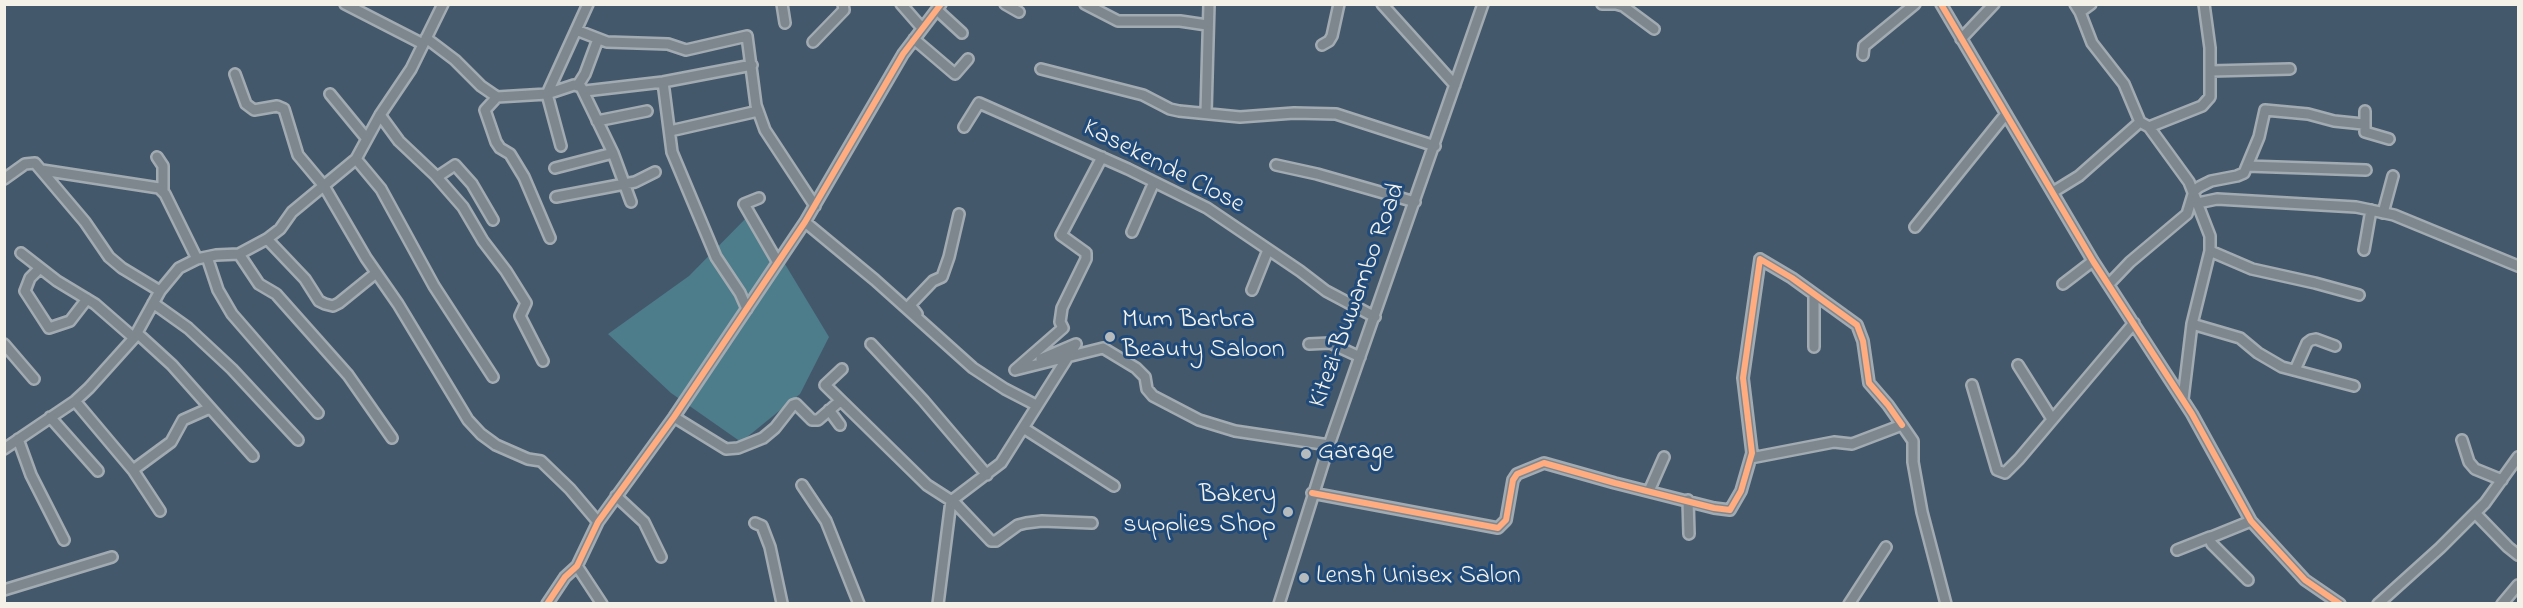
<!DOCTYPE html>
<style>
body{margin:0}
#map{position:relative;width:2523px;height:608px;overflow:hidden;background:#44586c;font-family:"Indie Flower",sans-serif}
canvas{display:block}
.frame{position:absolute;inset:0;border:6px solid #f4f1e8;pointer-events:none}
</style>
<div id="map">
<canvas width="2523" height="608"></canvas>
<div class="frame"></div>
</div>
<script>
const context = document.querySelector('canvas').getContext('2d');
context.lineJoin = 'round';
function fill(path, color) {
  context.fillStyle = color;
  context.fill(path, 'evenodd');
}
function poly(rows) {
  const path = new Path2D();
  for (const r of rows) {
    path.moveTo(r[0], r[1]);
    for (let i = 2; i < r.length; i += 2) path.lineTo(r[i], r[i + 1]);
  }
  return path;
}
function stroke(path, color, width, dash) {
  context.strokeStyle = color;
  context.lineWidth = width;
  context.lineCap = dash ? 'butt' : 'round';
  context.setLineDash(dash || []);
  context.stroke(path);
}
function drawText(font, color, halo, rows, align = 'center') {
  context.font = font + ' "Indie Flower",sans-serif';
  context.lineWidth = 6;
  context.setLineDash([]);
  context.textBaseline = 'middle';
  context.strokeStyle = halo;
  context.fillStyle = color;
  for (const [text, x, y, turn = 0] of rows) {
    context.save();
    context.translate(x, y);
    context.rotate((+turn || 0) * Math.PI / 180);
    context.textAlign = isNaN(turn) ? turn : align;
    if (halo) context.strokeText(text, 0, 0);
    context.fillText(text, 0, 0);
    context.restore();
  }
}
fill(poly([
 [753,211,829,337,800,394,741,442,671,393,608,334,689,276]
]), '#4d7c8a');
const minor = poly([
 [345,4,423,44],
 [782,4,785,23],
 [901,4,922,28],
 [1005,4,1019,12],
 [1085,4,1118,21,1180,21,1207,25],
 [1382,4,1455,85],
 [1602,4,1614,4],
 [1616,4,1623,6,1654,29],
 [1941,4,2093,261,2192,414,2251,521,2305,580,2340,604],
 [2075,4,2080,12,2092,43,2124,84,2140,122,2149,127,2189,182,2210,236,2210,251,2192,324,2183,399],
 [937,10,962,33],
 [2080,12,2091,4],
 [576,30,607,42,668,44,686,50,747,36,756,105,765,130,815,206],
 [426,38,455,60,481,86,497,97,547,94,574,85,581,87,613,153,631,202],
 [914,39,955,74,968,59],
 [1961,39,1994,4],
 [813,42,844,10,843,4],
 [1322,45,1329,41,1332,36,1339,4],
 [1863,55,1864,46,1915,4],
 [1041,69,1143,95,1170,109,1179,111,1240,117,1294,113,1336,114,1435,146],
 [2211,71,2290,69],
 [235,74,246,104,254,110,277,106,284,109,298,155,324,186,366,258,398,304,468,420,481,434,496,445,528,459,541,461,570,489,598,522],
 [663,82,672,152,716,257,740,293,747,309],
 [578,85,585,74,598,39],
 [585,91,663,82,752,65],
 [330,94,367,139],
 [497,97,485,110,496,142,500,148,510,154,524,177,550,238],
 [2365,111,2365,132,2389,139],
 [1206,113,1209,4],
 [380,115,399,141,435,175,463,207,483,241,506,271,526,303,520,316,543,361],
 [597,121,647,111],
 [964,127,979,103,1128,169,1207,208,1300,271,1326,291,1375,317],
 [2149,127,2202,106,2210,97,2210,48,2204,4],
 [670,131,758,111],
 [561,146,547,94,588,4],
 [157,157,163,166,163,191],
 [1102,157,1061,235,1086,253,1086,259,1062,308,1060,322,1063,328,1015,370,1103,348,1136,368,1145,377,1147,389,1153,396,1199,420,1235,431,1329,445],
 [356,159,381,189,434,286,493,377],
 [1276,165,1317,174,1415,202],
 [2247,166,2366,170],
 [555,168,613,153],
 [42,170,159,188,165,194,197,259],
 [437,177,455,165,472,184,493,220],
 [4,179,25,164,35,163,85,222,109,257,122,268,160,291],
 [2053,192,2079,176,2140,122],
 [556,197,635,182,655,172],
 [759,198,744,204,777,261],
 [2198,203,2217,199,2356,207,2394,215,2518,266],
 [2383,213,2393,176],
 [805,222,875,280,973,368,1005,389,1036,405],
 [1915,227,2006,114],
 [1132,232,1154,182],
 [267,239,305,279,319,301,325,304,333,306,339,303,376,273],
 [2364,250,2371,210],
 [2210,251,2252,269,2315,283,2359,295],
 [21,253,57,281,95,304,134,338],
 [239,254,259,284,276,294,348,375,392,438],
 [207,257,218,290,232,314,318,413],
 [40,268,30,278,25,291,49,328,70,321,87,299],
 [2063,284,2093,261],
 [2109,284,2130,262,2187,214,2194,191,2199,187,2211,181,2237,176,2244,173,2259,137,2265,110,2308,114,2334,121,2363,124],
 [1252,290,1268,250],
 [1814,296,1814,347],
 [153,303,188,328,232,369,298,440],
 [917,314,910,305,933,281,942,277,949,257,959,214],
 [2192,324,2240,338,2258,353,2282,367,2354,386],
 [137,333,172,365,253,456],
 [4,344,34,379],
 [871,344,923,400,987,475],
 [1309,344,1330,343,1360,357],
 [2018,365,2052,419],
 [842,369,825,385,927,485,955,503,991,541,996,541,1018,525,1026,523,1042,521,1092,523],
 [2295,370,2307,343,2311,340,2316,339,2335,346],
 [1972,385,1997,470,2005,473,2019,459,2134,323],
 [75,401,133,470,171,442,183,420,210,408],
 [829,410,840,425],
 [50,417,98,471],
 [674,417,726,449,738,448,763,438,775,428,793,405,796,404,812,420,818,420,840,401],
 [1025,429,1114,486],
 [18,439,31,475,64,540],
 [2462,440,2469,462,2475,469,2502,480],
 [4,449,75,401,89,388,134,338,160,291,179,268,197,259,216,255,239,254,267,239,280,229,292,212,356,159,380,115,411,69,443,4],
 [1751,458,1834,442,1852,444,1902,425,1913,441,1913,462,1922,512,1946,604],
 [133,470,160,511],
 [802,485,826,521,859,604],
 [1649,491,1664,457],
 [1312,493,1498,528,1506,520,1513,480,1517,474,1544,463,1615,483,1714,508,1730,510,1741,491,1752,453,1743,378,1760,259,1792,278,1857,325,1863,341,1869,383,1888,405,1902,425],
 [616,496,644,522,661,557],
 [1688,500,1689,534],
 [2475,513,2508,547,2518,555],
 [755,523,762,526,770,547,782,603],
 [2177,550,2210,537],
 [577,566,602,604],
 [2248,580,2212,544,2209,538,2251,521],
 [4,590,112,557],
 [547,604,565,577,577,566,598,522,674,417,805,222,903,54,941,4],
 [938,604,951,501,1001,463,1076,344,1041,359],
 [1279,604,1329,445,1483,4],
 [1849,604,1886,547],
 [2378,604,2440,548,2485,503,2518,457],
 [2502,604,2518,585]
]);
stroke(minor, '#a3abb2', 14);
stroke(minor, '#7e878e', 9);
stroke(poly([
 [1941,4,2093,261,2192,414,2251,521,2305,580,2340,604],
 [1312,493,1498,528,1506,520,1513,480,1517,474,1544,463,1615,483,1714,508,1730,510,1741,491,1752,453,1743,378,1760,259,1792,278,1857,325,1863,341,1869,383,1888,405,1902,425],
 [547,604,565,577,577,566,598,522,674,417,805,222,903,54,941,4]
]), '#ffac80', 6);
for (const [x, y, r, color] of [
 [1110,337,6,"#b6bbbd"],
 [1306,454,6,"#b6bbbd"],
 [1288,512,6,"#b6bbbd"],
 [1304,578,6,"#b6bbbd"]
]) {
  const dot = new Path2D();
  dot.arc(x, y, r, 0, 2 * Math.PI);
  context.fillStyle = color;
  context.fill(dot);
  stroke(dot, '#1f4a7a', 2);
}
drawText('26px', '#f4f1e8', '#1f4a7a', [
 ["Kasekende Close",1163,168,27],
 ["Kitezi-Buwambo Road",1359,296,-70]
]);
drawText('26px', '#f4f1e8', '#1f4a7a', [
 ["Mum Barbra",1122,322],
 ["Beauty Saloon",1122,352],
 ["Garage",1318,454],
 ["Bakery",1276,497,"right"],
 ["supplies Shop",1276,527,"right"],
 ["Lensh Unisex Salon",1316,578]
], 'left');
</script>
